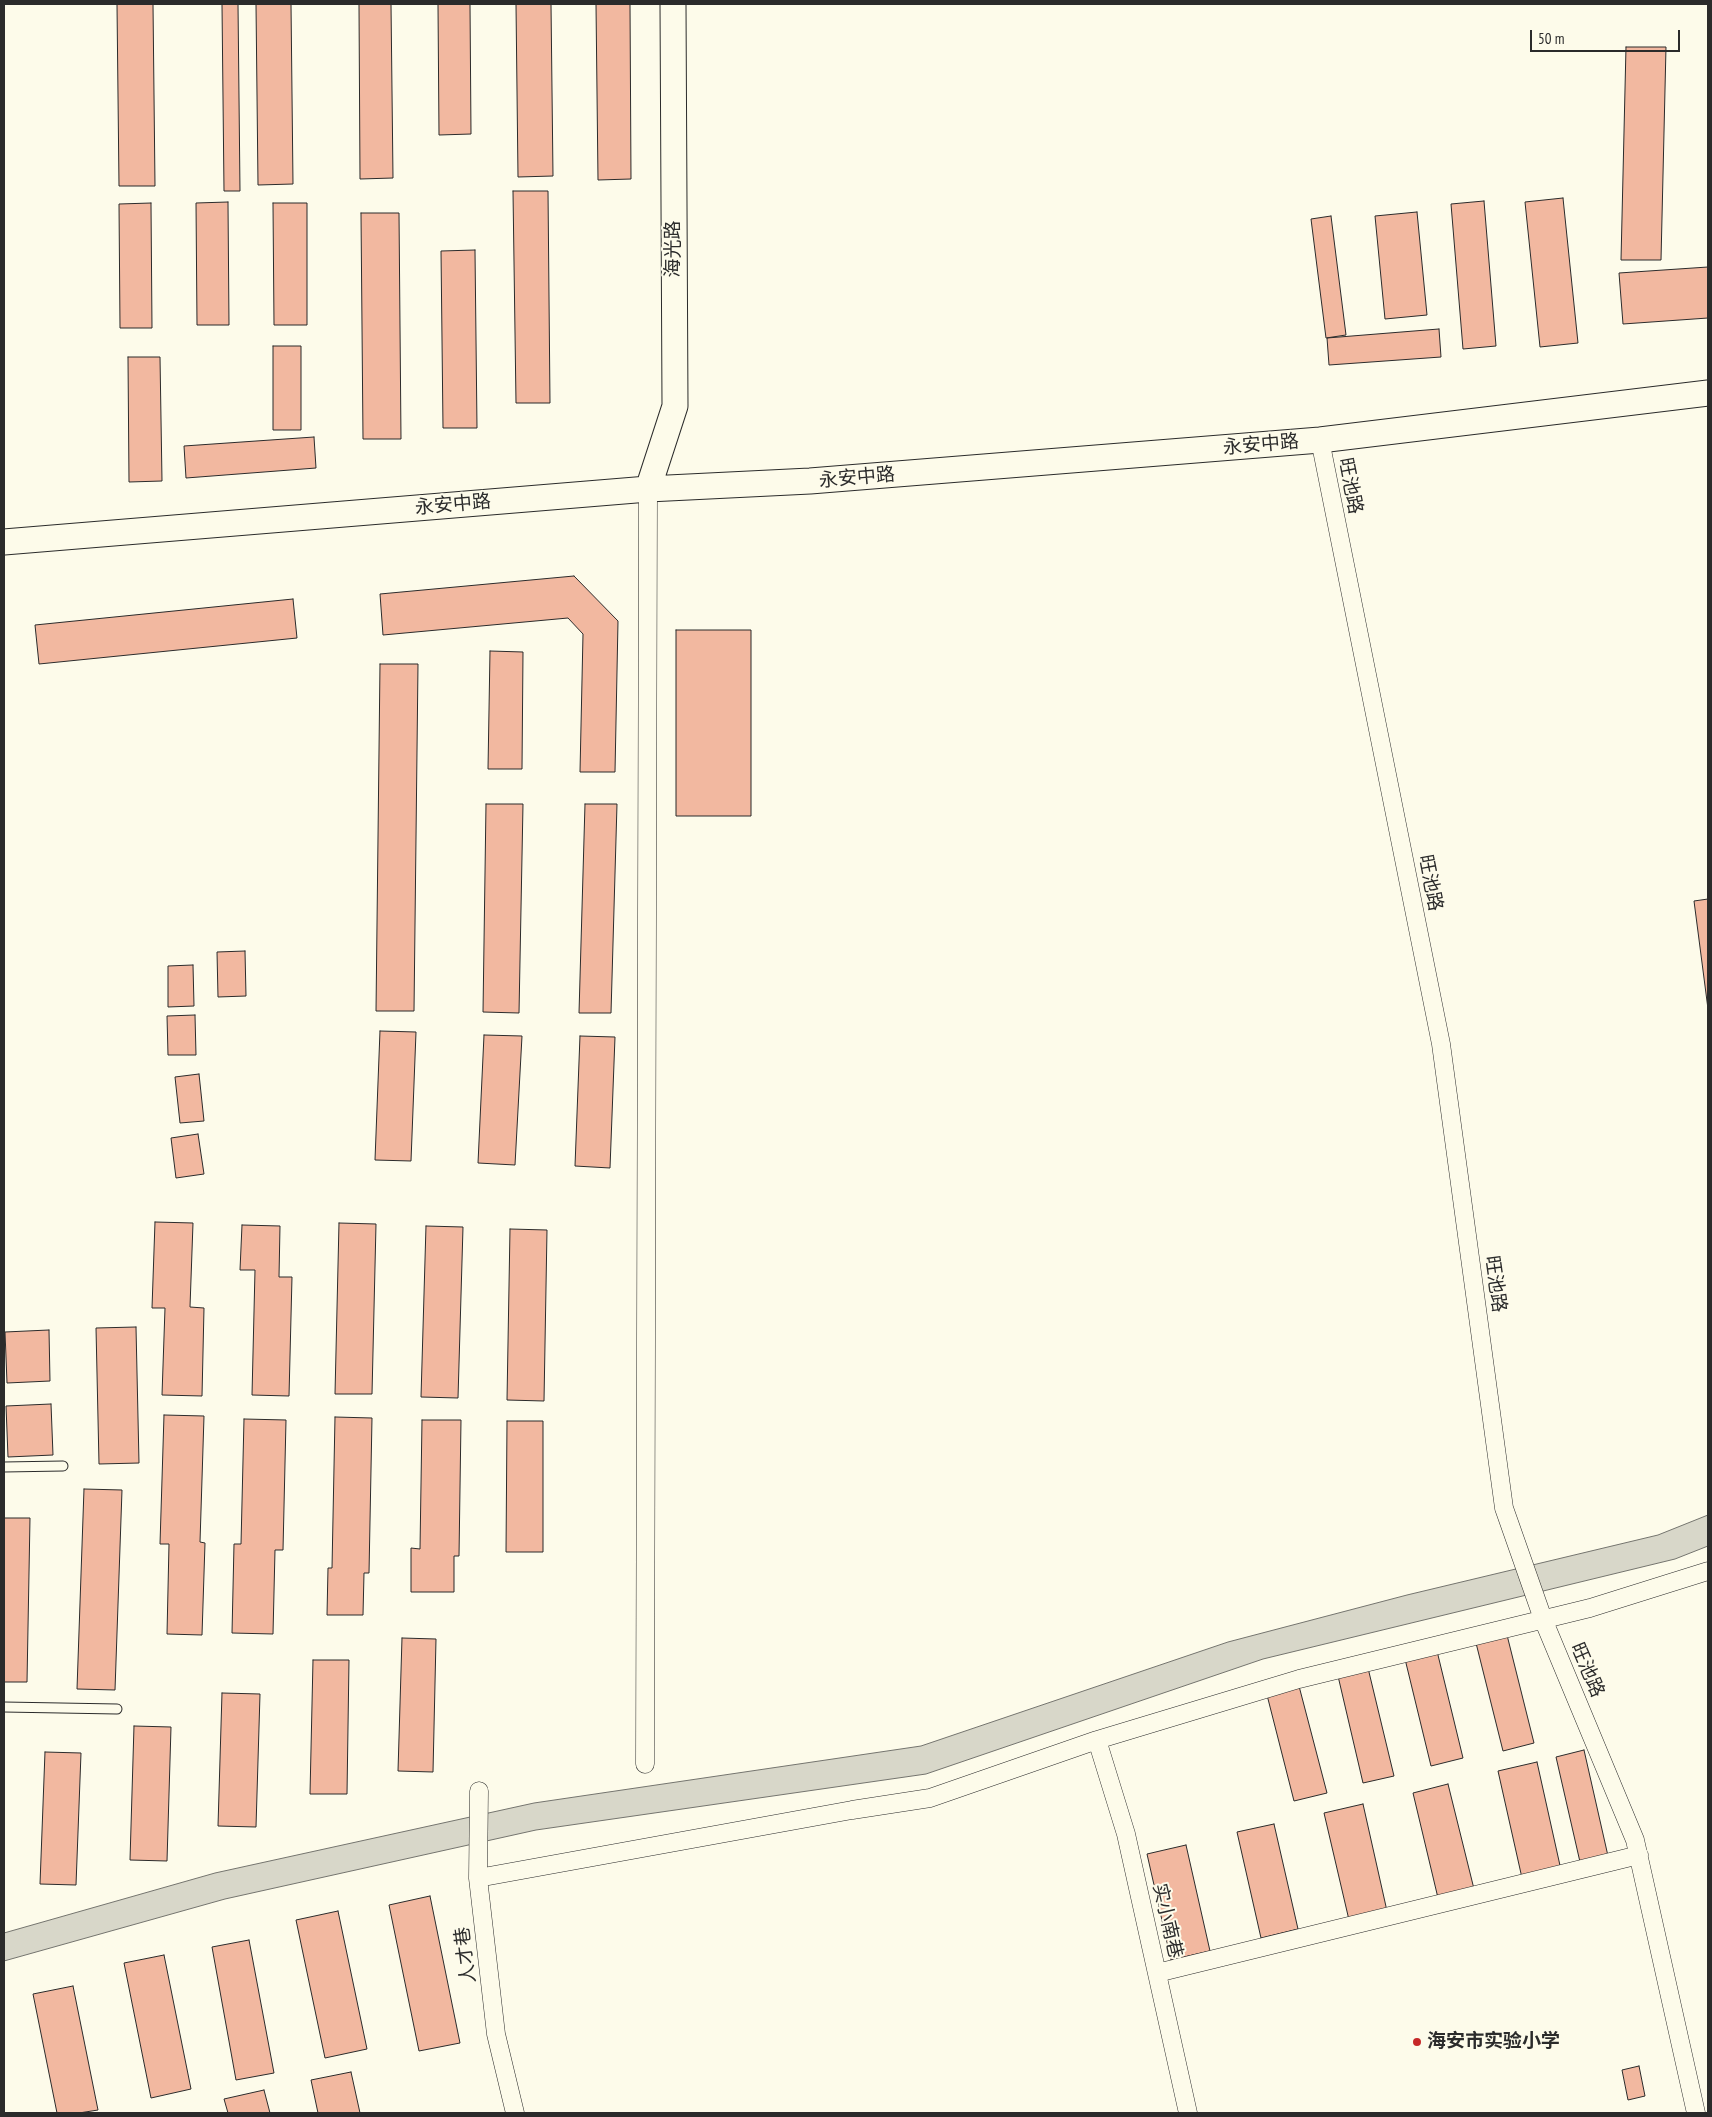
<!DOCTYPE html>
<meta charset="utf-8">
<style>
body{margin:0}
#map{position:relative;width:1712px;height:2117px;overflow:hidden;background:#fdfbea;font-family:"PT Sans Narrow",sans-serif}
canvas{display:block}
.frame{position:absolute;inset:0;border:5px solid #2b2b2b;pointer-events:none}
.scale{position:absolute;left:1530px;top:30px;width:150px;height:22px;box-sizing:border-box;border:2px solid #2b2b2b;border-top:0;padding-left:6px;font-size:15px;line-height:18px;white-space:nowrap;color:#2b2b2b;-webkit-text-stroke:4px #fdfbea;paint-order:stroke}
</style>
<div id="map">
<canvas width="1712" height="2117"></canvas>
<div class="frame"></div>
<div class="scale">50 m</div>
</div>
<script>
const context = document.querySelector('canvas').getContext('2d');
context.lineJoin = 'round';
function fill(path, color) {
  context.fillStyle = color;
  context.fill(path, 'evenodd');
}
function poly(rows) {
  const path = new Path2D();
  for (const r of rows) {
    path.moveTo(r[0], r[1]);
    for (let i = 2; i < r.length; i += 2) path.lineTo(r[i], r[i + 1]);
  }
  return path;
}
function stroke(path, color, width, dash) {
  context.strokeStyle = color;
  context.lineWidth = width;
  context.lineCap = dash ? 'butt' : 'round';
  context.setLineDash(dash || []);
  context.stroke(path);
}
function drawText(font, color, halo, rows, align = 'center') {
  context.font = font + ' "PT Sans Narrow","Noto Sans SC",sans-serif';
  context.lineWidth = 4;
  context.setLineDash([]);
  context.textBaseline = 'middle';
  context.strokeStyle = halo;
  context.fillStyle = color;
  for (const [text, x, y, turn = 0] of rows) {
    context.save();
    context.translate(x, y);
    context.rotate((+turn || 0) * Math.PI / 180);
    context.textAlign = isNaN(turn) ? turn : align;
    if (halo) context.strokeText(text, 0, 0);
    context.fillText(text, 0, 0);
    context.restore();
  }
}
const water = poly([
 [1708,1515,1708,1546,1675,1559,1263,1659,926,1774,536,1830,225,1899,4,1961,4,1933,215,1873,534,1803,921,1746,1228,1642,1407,1595,1658,1535,1708,1515]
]);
fill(water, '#d8d7c9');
stroke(water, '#74746e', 1);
const building = poly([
 [117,4,153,4,155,186,119,186,117,4],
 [222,4,238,4,240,191,224,191,222,4],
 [256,4,291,4,293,184,258,185,256,4],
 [359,4,391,4,393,178,360,179,359,4],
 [438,4,470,4,471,134,439,135,438,4],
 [516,4,551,4,553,176,518,177,516,4],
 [596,4,630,4,631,179,598,180,596,4],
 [1626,47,1666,47,1661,260,1621,260,1626,47],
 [513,191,548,191,550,403,516,403,513,191],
 [1563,198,1578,343,1540,347,1525,202,1563,198],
 [1484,201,1496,346,1463,349,1451,204,1484,201],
 [228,202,229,325,197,325,196,203,228,202],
 [151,203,152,328,120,328,119,204,151,203],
 [273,203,307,203,307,325,274,325,273,203],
 [1417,212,1427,315,1385,319,1375,216,1417,212],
 [361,213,399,213,401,439,363,439,361,213],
 [1331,216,1346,335,1326,338,1311,219,1331,216],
 [475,250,477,428,443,428,441,251,475,250],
 [1708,267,1708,318,1623,324,1619,273,1708,267],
 [1439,329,1441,357,1329,365,1327,338,1439,329],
 [273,346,301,346,301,430,273,430,273,346],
 [128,357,160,357,162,481,129,482,128,357],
 [314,437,316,468,186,478,184,446,314,437],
 [574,576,618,621,615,772,580,772,583,634,568,618,383,635,380,594,574,576],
 [293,599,297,638,39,664,35,625,293,599],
 [676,630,751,630,751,816,676,816,676,630],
 [490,651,523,652,522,769,488,769,490,651],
 [380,664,418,664,414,1011,376,1011,380,664],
 [486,804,523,804,519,1013,483,1012,486,804],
 [585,804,617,804,611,1013,579,1013,585,804],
 [1708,899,1708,1009,1694,901,1708,899],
 [245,951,246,996,218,997,217,952,245,951],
 [193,965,194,1006,168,1007,168,966,193,965],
 [195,1015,196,1055,168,1055,167,1016,195,1015],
 [380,1031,416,1032,411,1161,375,1160,380,1031],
 [484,1035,522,1036,515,1165,478,1163,484,1035],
 [580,1036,615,1037,610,1168,575,1166,580,1036],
 [199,1074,204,1121,180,1123,175,1077,199,1074],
 [198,1134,204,1174,176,1178,171,1138,198,1134],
 [155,1222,193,1223,190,1307,204,1308,202,1396,162,1395,165,1308,152,1308,155,1222],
 [339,1223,376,1224,372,1394,335,1394,339,1223],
 [242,1225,280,1226,279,1277,292,1277,289,1396,252,1395,255,1270,240,1270,242,1225],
 [426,1226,463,1227,458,1398,421,1397,426,1226],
 [510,1229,547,1230,544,1401,507,1400,510,1229],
 [136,1327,139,1463,99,1464,96,1328,136,1327],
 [49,1330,50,1381,7,1383,5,1332,49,1330],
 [51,1404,53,1455,8,1457,6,1406,51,1404],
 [164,1415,204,1416,200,1542,205,1543,202,1635,167,1634,169,1544,160,1544,164,1415],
 [335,1417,372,1418,369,1573,364,1573,363,1615,327,1615,328,1568,332,1568,335,1417],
 [244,1419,286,1420,283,1550,275,1550,273,1634,232,1633,234,1544,241,1544,244,1419],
 [422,1420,461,1420,459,1556,454,1556,454,1592,411,1592,411,1548,420,1549,422,1420],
 [507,1421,543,1421,543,1552,506,1552,507,1421],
 [84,1489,122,1490,115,1690,77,1689,84,1489],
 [4,1518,30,1518,27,1682,4,1682,4,1518],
 [1507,1635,1534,1743,1503,1751,1476,1643,1507,1635],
 [402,1638,436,1639,433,1772,398,1771,402,1638],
 [1437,1651,1463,1758,1431,1766,1405,1659,1437,1651],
 [313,1660,349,1660,347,1794,310,1794,313,1660],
 [1368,1668,1394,1776,1363,1783,1338,1676,1368,1668],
 [1299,1686,1327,1793,1294,1801,1267,1695,1299,1686],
 [222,1693,260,1694,256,1827,218,1826,222,1693],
 [134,1726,171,1727,167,1861,130,1860,134,1726],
 [1584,1750,1608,1856,1580,1862,1556,1757,1584,1750],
 [45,1752,81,1753,76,1885,40,1884,45,1752],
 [1537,1762,1561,1870,1522,1878,1498,1771,1537,1762],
 [1448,1784,1474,1889,1438,1898,1413,1793,1448,1784],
 [1363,1804,1387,1911,1349,1920,1324,1813,1363,1804],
 [1274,1824,1298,1929,1261,1938,1237,1832,1274,1824],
 [1186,1845,1210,1951,1171,1960,1147,1854,1186,1845],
 [430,1896,460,2043,419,2051,389,1905,430,1896],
 [338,1911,367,2049,325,2058,296,1920,338,1911],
 [249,1940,274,2073,236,2080,212,1947,249,1940],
 [164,1955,191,2089,151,2098,124,1963,164,1955],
 [73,1986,98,2110,79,2113,57,2113,33,1994,73,1986],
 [1639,2066,1645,2096,1628,2100,1622,2070,1639,2066],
 [351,2072,360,2113,318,2113,311,2080,351,2072],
 [264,2090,270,2113,228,2113,224,2099,264,2090]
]);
fill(building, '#f2b8a0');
stroke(building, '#2b2b2b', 1);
const lane = poly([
 [4,1467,63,1466],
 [4,1707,117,1709]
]);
const street = poly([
 [1320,440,1441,1044,1504,1508,1543,1619,1635,1840,1696,2113],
 [1097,1740,1126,1834,1188,2113],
 [645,1764,648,489],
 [479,1791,478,1878,496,2034,515,2113],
 [478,1878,852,1810,930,1798,1097,1740,1299,1679,1590,1608,1708,1571],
 [1157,1973,1639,1855]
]);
const secondary = poly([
 [648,489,675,406,673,4],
 [4,542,648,489,810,481,1320,440,1708,393]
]);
stroke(lane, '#2b2b2b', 11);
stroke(street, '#2b2b2b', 19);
stroke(secondary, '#2b2b2b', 27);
stroke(lane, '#fdfbea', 9);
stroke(street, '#fdfbea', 18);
stroke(secondary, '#fdfbea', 25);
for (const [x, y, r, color] of [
 [1417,2042,5,"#c62828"]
]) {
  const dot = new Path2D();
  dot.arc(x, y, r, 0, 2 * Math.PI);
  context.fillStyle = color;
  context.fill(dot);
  stroke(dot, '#fdfbea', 2);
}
drawText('19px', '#2b2b2b', '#fdfbea', [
 ["海光路",674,249,-90],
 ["永安中路",1261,445,-5],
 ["永安中路",857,478,-5],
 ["旺池路",1350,486,79],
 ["永安中路",453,505,-5],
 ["旺池路",1430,883,79],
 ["旺池路",1495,1284,82],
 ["旺池路",1587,1670,67],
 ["实小南巷",1167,1921,77],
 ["人才巷",466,1955,-97]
]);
drawText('bold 19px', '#2b2b2b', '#fdfbea', [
 ["海安市实验小学",1427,2042]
], 'left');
</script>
